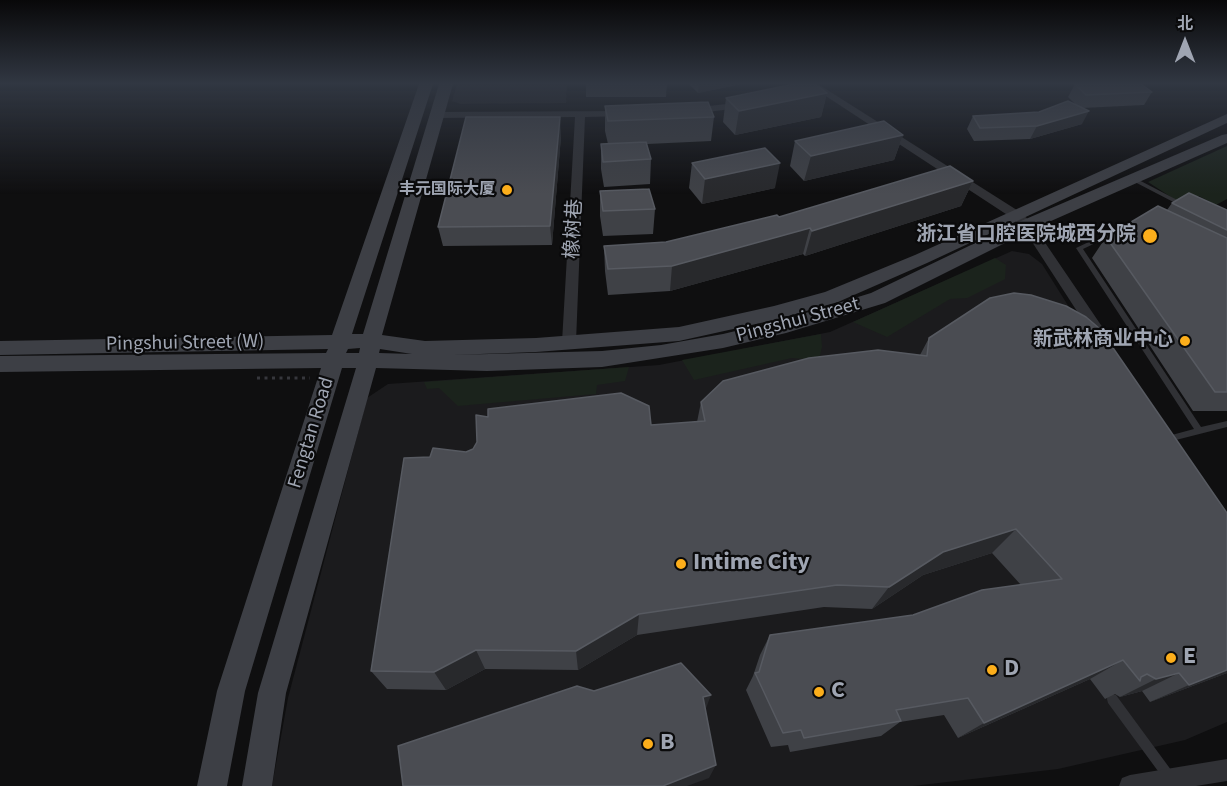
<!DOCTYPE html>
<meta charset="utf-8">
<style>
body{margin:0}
#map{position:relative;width:1227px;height:786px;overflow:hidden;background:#0f0f10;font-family:"Source Sans 3","Noto Sans SC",sans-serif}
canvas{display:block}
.north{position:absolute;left:1155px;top:12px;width:60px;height:60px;-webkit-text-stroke:4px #0a0a0b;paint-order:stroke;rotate:0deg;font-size:16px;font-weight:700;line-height:24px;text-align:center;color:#9fa5b2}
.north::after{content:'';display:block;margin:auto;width:21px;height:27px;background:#9fa5b2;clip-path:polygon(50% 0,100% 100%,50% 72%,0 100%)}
</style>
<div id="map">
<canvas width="1227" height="786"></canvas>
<div class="north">北</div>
</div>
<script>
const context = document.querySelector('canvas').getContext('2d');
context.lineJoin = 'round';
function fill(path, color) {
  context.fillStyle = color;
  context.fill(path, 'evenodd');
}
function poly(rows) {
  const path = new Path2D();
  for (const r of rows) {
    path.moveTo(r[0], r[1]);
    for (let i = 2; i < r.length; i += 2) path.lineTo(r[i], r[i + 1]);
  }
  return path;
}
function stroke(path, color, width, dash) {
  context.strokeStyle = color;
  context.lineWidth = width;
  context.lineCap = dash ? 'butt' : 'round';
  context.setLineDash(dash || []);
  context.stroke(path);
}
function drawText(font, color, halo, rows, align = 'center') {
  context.font = font + ' "Source Sans 3","Noto Sans SC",sans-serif';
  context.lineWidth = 4.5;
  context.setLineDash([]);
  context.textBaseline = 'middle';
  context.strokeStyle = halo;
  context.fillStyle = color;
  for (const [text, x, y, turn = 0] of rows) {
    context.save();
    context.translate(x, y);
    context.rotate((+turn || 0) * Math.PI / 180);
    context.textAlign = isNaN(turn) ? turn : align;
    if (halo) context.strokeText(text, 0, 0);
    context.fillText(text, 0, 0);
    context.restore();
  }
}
fill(poly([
 [457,84,567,84,566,103,460,104,452,101],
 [1012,251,1029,254,1042,264,1227,559,1227,722,1185,740,1058,769,913,786,272,786,288,698,367,398,388,384,659,365,830,332]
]), '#1b1b1d');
fill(poly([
 [1227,146,1227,199,1216,205,1199,196,1180,203,1148,182],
 [995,258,1006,265,1005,279,967,298,950,299,887,337,853,322],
 [821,334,822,347,819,360,792,358,694,380,682,360],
 [629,367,625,381,597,385,596,394,458,406,439,388,427,389,424,382]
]), '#1b231c');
stroke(poly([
 [257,378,310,378]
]), '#36373c', 3, [3, 4.5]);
fill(poly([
 [1133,177,1185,204,1186,205,1183,207,1181,206,1131,180,1130,179,1133,177],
 [1125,225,1128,227,1127,228,1083,249,1201,427,1227,421,1227,427,1168,442,1165,441,1164,439,1165,437,1168,436,1194,429,1076,248,1125,225],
 [1112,694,1116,695,1174,774,1175,778,1174,782,1170,783,1166,782,1108,703,1107,699,1108,695,1112,694]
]), '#303135');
fill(poly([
 [818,84,1020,212,1031,222,1105,331,1107,335,1105,339,1095,339,1023,228,1012,218,815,89,815,85,818,84],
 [744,102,747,103,747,107,691,114,686,111,691,108,744,102],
 [625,111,629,112,629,116,585,117,576,342,569,347,562,342,575,117,436,118,431,115,436,112,625,111],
 [1227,759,1227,781,1196,786,1119,786,1122,778,1130,775,1227,759]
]), '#303135');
fill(poly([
 [419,84,433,84,352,334,363,334,439,84,453,84,382,335,425,341,536,338,679,327,774,306,825,292,915,255,1227,114,1227,123,927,263,838,302,774,320,679,341,536,352,452,355,602,351,661,345,723,334,786,319,871,293,1021,221,1222,135,1227,134,1227,143,1033,229,885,303,786,333,723,348,602,367,487,371,376,368,286,693,272,786,242,786,258,693,356,368,342,368,245,691,227,786,197,786,217,691,321,368,0,372,0,356,326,353,328,349,0,355,0,341,332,335,419,84],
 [360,348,359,353,346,353,348,349,360,348],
 [380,349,412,354,379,353,380,349]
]), '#3d3f45');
fill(poly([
 [586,84,667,84,666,97,586,97],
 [689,84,741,84,698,93],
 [1075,84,1152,92,1144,105,1082,108,1082,124,1030,139,974,141,967,129,973,116,1039,112,1076,105,1068,97],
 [827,93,821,117,735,135,723,122,726,98],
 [605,106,714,117,711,141,647,144,651,159,650,184,604,187,601,169,601,144,608,144,605,131],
 [903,135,894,160,804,181,790,166,795,141],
 [561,136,552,245,443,246,438,227],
 [692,163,775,188,702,204,689,188],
 [973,181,961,206,805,256,803,254,670,291,608,295,605,271,604,246,666,242,779,217],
 [600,191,655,209,653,234,603,236,600,216],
 [1172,203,1227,210,1227,411,1193,411,1092,258,1106,237,1167,210],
 [929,338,1227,673,1150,702,1142,691,1120,697,1115,694,1105,699,1090,679,958,738,944,715,900,722,881,736,790,752,788,745,771,747,746,690,753,676,760,655,770,635,913,615,1021,585,992,553,923,575,872,609,824,607,637,635,578,670,485,669,446,690,387,689,371,671,430,457,466,452,473,449,477,442,488,417,651,425,697,422,701,402,920,355]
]), '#3f4146');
fill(poly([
 [699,84,741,84,698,93],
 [827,93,821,117,735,135,739,111],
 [1089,111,1082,124,1030,139,1037,126],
 [560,117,561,136,552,245,550,226],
 [903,135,894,160,804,181,811,156],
 [780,163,775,188,702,204,705,179],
 [973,181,961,206,805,256,812,231],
 [810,228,803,254,670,291,672,266],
 [1016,529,992,553,923,575,872,609,889,587,943,552],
 [639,614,637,635,578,670,576,651],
 [476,650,485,669,446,690,434,672],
 [1123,660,1090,679,958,738,984,723],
 [1227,670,1227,673,1150,702,1189,685],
 [1179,673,1142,691,1120,697,1156,679],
 [711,695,705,711,703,697],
 [716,765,709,778,687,786,663,786]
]), '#28292c');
const building = poly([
 [794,84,815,84,827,93,739,111,726,98,794,84],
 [1075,84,1141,84,1152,92,1086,95,1075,84],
 [1068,101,1089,111,1037,126,980,128,973,116,1039,112,1068,101],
 [708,102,714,117,608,121,605,106,708,102],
 [466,117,560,117,550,226,438,227,466,117],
 [884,121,903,135,811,156,795,141,884,121],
 [646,142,651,159,603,162,601,144,646,142],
 [765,148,780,163,705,179,692,163,765,148],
 [950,166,973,181,812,231,810,228,672,266,608,269,604,246,666,242,777,215,779,217,950,166],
 [649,189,655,209,603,211,600,191,649,189],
 [1189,193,1227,210,1227,230,1172,203,1189,193],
 [1158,206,1227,238,1227,392,1215,392,1106,237,1158,206],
 [1014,293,1031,295,1066,306,1086,317,1100,329,1227,513,1227,670,1189,685,1179,673,1156,679,1147,674,1141,677,1140,681,1123,660,984,723,968,698,896,710,901,721,804,738,801,730,783,733,755,673,759,672,770,635,913,615,982,590,1062,579,1016,529,943,552,889,587,837,585,639,614,576,651,476,650,434,672,371,671,404,458,430,457,433,448,466,452,473,449,477,442,476,415,488,417,488,409,621,393,649,406,651,425,705,421,701,402,723,381,809,358,878,350,927,356,929,338,990,298,1014,293],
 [681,663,711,695,703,697,716,765,663,786,403,786,398,746,577,686,594,691,681,663]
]);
fill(building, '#4a4c52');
stroke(building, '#575a61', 1.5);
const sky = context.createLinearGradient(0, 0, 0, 194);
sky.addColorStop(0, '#080809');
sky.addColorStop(0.43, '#313742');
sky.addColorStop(1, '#31374200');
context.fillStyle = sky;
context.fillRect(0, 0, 1227, 194);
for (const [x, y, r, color] of [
 [507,190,6,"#fcae1b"],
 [1150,236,8,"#fcae1b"],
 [1185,341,6,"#fcae1b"],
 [681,564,6,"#fcae1b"],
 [1171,658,6,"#fcae1b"],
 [992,670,6,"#fcae1b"],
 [819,692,6,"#fcae1b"],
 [648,744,6,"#fcae1b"]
]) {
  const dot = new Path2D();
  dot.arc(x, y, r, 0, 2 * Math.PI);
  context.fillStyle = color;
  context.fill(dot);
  stroke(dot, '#0a0a0b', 2);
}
drawText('bold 16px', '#9fa5b2', '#0a0a0b', [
 ["丰元国际大厦",495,190]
], 'right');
drawText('20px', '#9fa5b2', '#0a0a0b', [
 ["橡树巷",575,229,-87],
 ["Pingshui Street",798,321,-15],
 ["Pingshui Street (W)",185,344,-1],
 ["Fengtan Road",312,433,-73]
]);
drawText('bold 20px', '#9fa5b2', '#0a0a0b', [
 ["浙江省口腔医院城西分院",1136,236],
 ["新武林商业中心",1173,341]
], 'right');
drawText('bold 24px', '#9fa5b2', '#0a0a0b', [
 ["Intime City",693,564],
 ["E",1183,658],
 ["D",1004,670],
 ["C",831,692],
 ["B",660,744]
], 'left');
</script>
